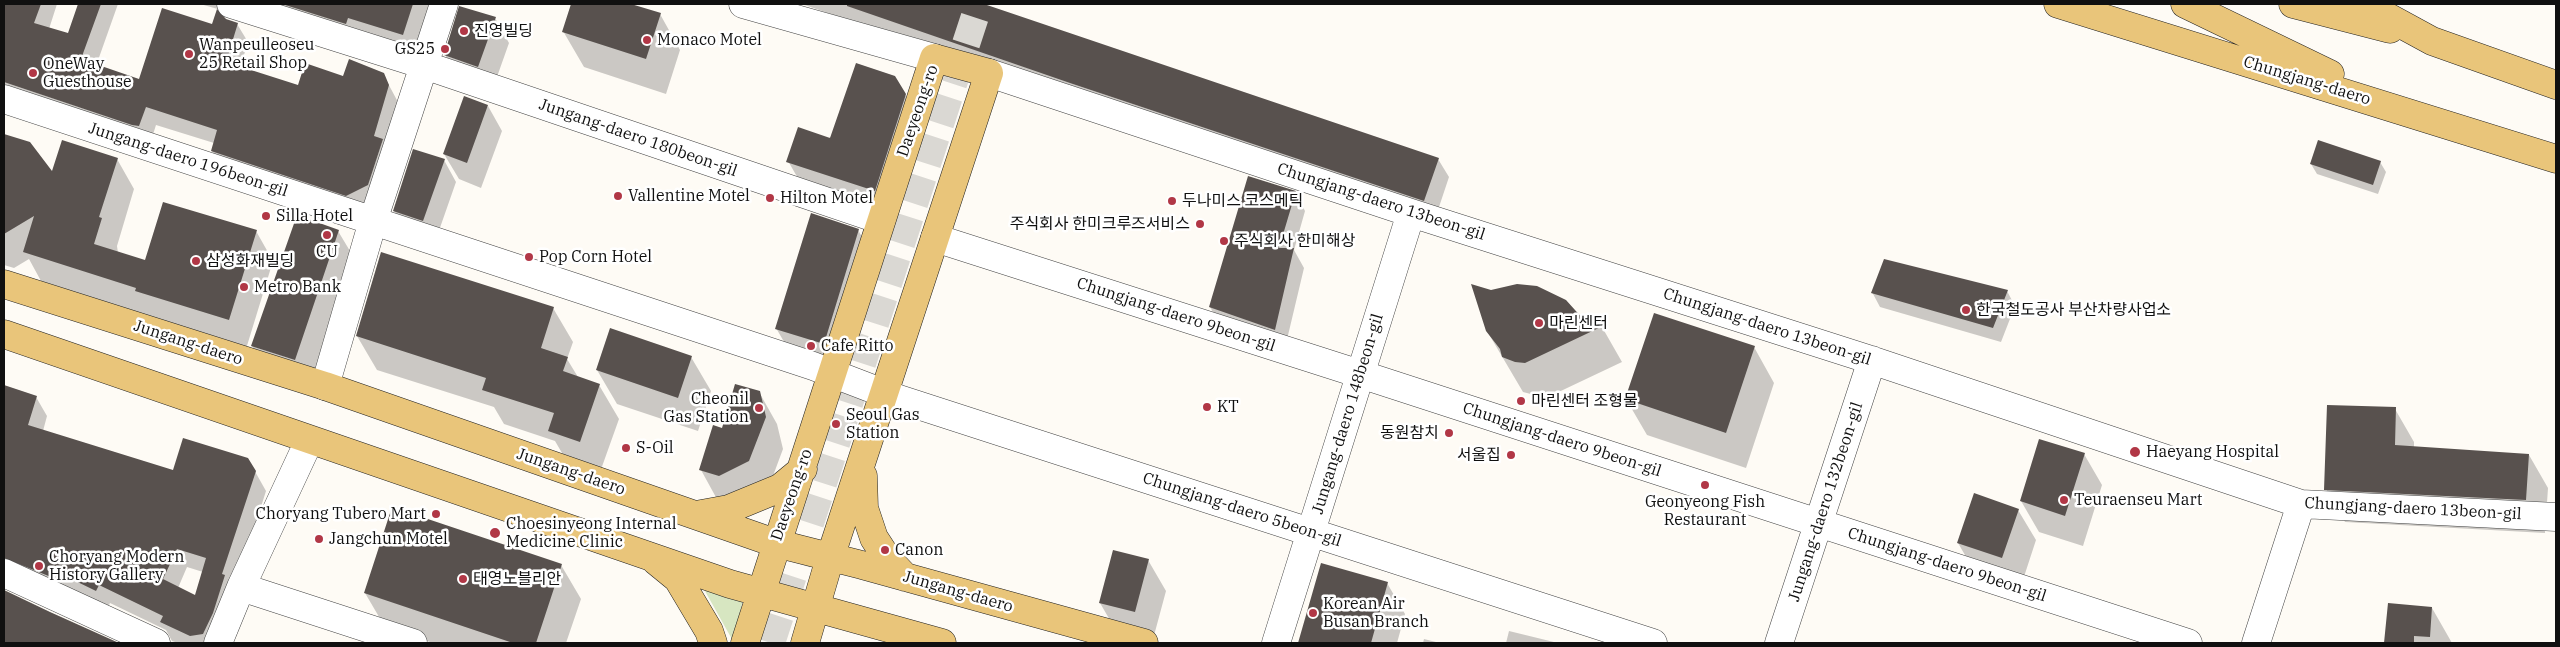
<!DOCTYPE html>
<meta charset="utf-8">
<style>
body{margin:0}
#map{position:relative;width:2560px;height:647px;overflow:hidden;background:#fefbf5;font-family:"IBM Plex Serif",serif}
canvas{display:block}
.frame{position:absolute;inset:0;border:5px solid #101010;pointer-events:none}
</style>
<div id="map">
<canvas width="2560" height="647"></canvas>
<div class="frame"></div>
</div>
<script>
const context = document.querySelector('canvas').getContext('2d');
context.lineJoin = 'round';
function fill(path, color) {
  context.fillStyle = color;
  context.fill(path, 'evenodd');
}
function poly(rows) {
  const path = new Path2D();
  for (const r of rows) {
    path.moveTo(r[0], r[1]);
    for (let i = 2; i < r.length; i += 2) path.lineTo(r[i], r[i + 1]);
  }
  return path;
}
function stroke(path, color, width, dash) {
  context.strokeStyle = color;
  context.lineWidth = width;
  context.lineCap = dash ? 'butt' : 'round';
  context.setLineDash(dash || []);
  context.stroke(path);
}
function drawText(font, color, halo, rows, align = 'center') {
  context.font = font + ' "IBM Plex Serif","Noto Sans KR",serif';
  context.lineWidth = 5;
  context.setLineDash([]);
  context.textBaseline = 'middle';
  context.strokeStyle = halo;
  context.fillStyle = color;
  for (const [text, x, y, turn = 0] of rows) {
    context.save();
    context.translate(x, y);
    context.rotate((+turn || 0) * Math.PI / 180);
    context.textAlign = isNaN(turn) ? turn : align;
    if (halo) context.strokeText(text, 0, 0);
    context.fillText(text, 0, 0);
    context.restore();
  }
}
fill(poly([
 [701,584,743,600,733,641]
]), '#d7e6c1');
fill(poly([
 [4,4,57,4,49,29,69,35,80,4,118,4,96,66,140,81,213,26,225,20,237,24,248,42,240,68,299,87,344,77,383,74,399,104,379,203,357,213,223,169,212,151,214,143,156,125,150,144,4,96],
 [200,4,433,4,415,55,232,13],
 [572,4,627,4,660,14,680,50,666,94,584,67,563,31],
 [802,4,980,4,1438,159,1449,177,1435,219,1082,102],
 [495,18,509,43,492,91,460,80,445,55],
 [905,95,924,127,893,222,807,194,788,161],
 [488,106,502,131,481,188,459,179,444,154],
 [4,135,29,143,53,174,117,159,134,189,117,246,118,253,146,262,256,231,273,261,246,349,41,281,29,259,14,268,4,265],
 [444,160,456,182,435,242,407,233,394,211],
 [2380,162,2386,172,2378,194,2317,174,2311,164],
 [1295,192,1305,211,1294,250,1304,268,1285,348,1221,326,1210,307],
 [858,230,876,261,841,374,794,359,776,328],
 [338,231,356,261,312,389,269,376,252,346],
 [2007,291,2015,306,2001,342,1880,307,1872,292],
 [1491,292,1602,327,1622,362,1546,398,1523,392,1487,331],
 [553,308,573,342,567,359,578,377,599,385,619,419,599,475,569,465,555,441,504,424,494,407,377,370,357,336],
 [1754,347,1774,383,1746,468,1647,435,1626,399],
 [691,357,711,391,698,431,617,404,597,370],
 [4,386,36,397,47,416,43,431,174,471,248,459,266,491,218,643,178,643,172,641,166,630,110,603,107,609,4,581],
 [187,567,203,572,196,596,178,588],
 [759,392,777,424,783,449,767,492,718,501,701,470,722,430],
 [2395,409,2414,442,2414,448,2529,455,2548,488,2545,533,2345,522,2326,489],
 [2084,454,2102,485,2083,546,2039,532,2021,501],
 [2018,510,2036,540,2020,589,1976,574,1958,543],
 [1148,560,1166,591,1152,643,1118,634,1100,603],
 [1322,564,1387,583,1405,614,1397,643,1299,643],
 [561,565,581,599,566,643,433,643,385,627,365,593],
 [4,591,116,643,4,643],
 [2389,605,2432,608,2452,643,2386,643],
 [1509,631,1558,643,1506,643],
 [1424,639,1440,643,1423,643]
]), '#0003');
fill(poly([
 [4,4,41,4,34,23,68,33,78,4,101,4,81,59,139,79,162,8,212,24,217,9,226,19,238,23,226,62,298,85,305,63,343,76,349,59,384,73,389,85,374,136,383,139,368,185,346,196,211,151,217,130,146,107,139,126,132,125,4,82],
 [282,4,413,4,403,35,348,18,346,24],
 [571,4,631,4,661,13,646,59,562,32],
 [847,4,984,4,1439,158,1424,201,1070,83,847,6],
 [459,6,496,17,478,67,444,55],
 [856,63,895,76,906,94,875,191,786,162,798,127,830,138],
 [464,96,488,105,467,163,443,154],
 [4,134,30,142,52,171,62,140,118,158,99,217,102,218,94,244,145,260,163,202,257,230,229,320,135,291,136,288,23,252,34,216,4,234],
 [2318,140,2381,161,2373,185,2310,164],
 [413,149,445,159,423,221,393,211],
 [1248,176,1296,191,1279,248,1294,248,1275,330,1209,307],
 [811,213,859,229,824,344,775,329],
 [297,215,339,230,295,360,251,346],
 [381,252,554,307,541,348,568,357,563,371,600,384,580,442,548,431,554,413,482,390,486,378,356,336],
 [1884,259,2008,290,1993,328,1871,293],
 [1471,284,1491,290,1517,284,1537,286,1566,300,1584,320,1603,326,1525,363,1515,362,1502,357,1500,349,1486,331],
 [1654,313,1755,346,1726,433,1625,399],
 [610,328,692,356,678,398,596,370],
 [735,384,760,391,766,417,749,461,719,476,699,470,713,425,722,428],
 [4,385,37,396,28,425,173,470,183,438,248,458,256,471,222,574,225,575,213,613,203,634,190,636,160,622,163,616,99,585,96,591,55,571,51,577,4,558],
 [177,549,206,558,195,595,163,579],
 [2327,405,2396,407,2395,445,2529,454,2526,500,2324,490],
 [2039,439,2085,453,2065,516,2020,501],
 [1974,493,2019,509,2002,558,1957,543],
 [392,507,562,564,536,643,513,643,364,593],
 [1113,550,1149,559,1135,612,1099,603],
 [1321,563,1388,582,1371,643,1298,643],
 [4,590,50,612,119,643,4,643],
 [2388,603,2432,607,2430,637,2414,636,2414,643,2384,643]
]), '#58514e');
stroke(poly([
 [771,643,979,4]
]), '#dad8d3', 28, [28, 14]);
const minor = poly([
 [231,4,424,65,881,220],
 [743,4,934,58],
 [989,73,1411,213,1868,359,2301,504,2556,517],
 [4,99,813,366,899,399,1653,643],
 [935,238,1360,374,2188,643],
 [325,386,373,221,444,4],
 [4,573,156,643],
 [241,587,413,643],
 [218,643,241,587,309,441],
 [1276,643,1411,213],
 [1779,643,1872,360],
 [2256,643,2301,504]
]);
const major = poly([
 [2058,4,2556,159],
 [2185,4,2330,74],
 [2293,4,2390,29],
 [2364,4,2432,41,2556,85],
 [4,284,325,386,775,543,862,565,1144,643],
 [4,334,730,584,942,643],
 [863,476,864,508,874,538,887,558,905,577],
 [696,515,729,509,780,488,803,469],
 [656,561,678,579,709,631,713,643],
 [745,643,934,58,989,73,830,558,805,643]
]);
stroke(minor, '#434343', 29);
stroke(major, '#212121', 29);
stroke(minor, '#fff', 28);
stroke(major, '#e9c57a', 28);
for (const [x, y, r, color] of [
 [464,31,5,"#b13746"],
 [647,40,5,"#b13746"],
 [445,49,5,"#b13746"],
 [189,54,5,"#b13746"],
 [33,73,5,"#b13746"],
 [618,196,5,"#b13746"],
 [770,198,5,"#b13746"],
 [1172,201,5,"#b13746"],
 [266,216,5,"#b13746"],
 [1200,224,5,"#b13746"],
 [327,235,5,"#b13746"],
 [1224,241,5,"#b13746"],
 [529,257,5,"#b13746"],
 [196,261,5,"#b13746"],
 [244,287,5,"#b13746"],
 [1966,310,5,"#b13746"],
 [1539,323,5,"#b13746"],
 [811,346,5,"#b13746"],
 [1521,401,5,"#b13746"],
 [1207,407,5,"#b13746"],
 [759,408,5,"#b13746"],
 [836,424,5,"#b13746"],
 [1449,433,5,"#b13746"],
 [626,448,5,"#b13746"],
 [2135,452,6,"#b13746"],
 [1511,455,5,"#b13746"],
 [1705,485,5,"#b13746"],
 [2064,500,5,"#b13746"],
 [436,514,5,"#b13746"],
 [495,533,6,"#b13746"],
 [319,539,5,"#b13746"],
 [885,550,5,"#b13746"],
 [39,566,5,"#b13746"],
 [463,579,5,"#b13746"],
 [1313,613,5,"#b13746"]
]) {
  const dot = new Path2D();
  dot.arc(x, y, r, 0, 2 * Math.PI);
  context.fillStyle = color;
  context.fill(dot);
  stroke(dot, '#fff', 2);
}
drawText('16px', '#101010', '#fff', [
 ["진영빌딩",474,31],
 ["Monaco Motel",657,40],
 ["Wanpeulleoseu",199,45],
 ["25 Retail Shop",199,63],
 ["GS25",435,49,"right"],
 ["OneWay",43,64],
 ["Guesthouse",43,82],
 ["Vallentine Motel",628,196],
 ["Hilton Motel",780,198],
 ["두나미스 코스메틱",1182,201],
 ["Silla Hotel",276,216],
 ["주식회사 한미크루즈서비스",1190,224,"right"],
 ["주식회사 한미해상",1234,241],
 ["CU",327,252,"center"],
 ["Pop Corn Hotel",539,257],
 ["삼성화재빌딩",206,261],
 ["Metro Bank",254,287],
 ["한국철도공사 부산차량사업소",1976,310],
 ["마린센터",1549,323],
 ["Cafe Ritto",821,346],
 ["Cheonil",749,399,"right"],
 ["Gas Station",749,417,"right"],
 ["마린센터 조형물",1531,401],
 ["KT",1217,407],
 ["Seoul Gas",846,415],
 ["Station",846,433],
 ["동원참치",1439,433,"right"],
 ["S-Oil",636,448],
 ["Haeyang Hospital",2146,452],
 ["서울집",1501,455,"right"],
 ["Teuraenseu Mart",2074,500],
 ["Geonyeong Fish",1705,502,"center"],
 ["Restaurant",1705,520,"center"],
 ["Choryang Tubero Mart",426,514,"right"],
 ["Choesinyeong Internal",506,524],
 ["Medicine Clinic",506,542],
 ["Jangchun Motel",329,539],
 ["Canon",895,550],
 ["Choryang Modern",49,557],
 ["History Gallery",49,575],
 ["태영노블리안",473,579],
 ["Korean Air",1323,604],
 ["Busan Branch",1323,622]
], 'left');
drawText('16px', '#101010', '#fff', [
 ["Chungjang-daero",2307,81,17],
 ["Daeyeong-ro",918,111,-71],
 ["Jungang-daero 180beon-gil",638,138,19],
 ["Jungang-daero 196beon-gil",188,160,18],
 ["Chungjang-daero 13beon-gil",1381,202,18],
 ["Chungjang-daero 9beon-gil",1176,315,18],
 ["Chungjang-daero 13beon-gil",1767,327,18],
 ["Jungang-daero",188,343,18],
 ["Jungang-daero 148beon-gil",1348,414,-73],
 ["Chungjang-daero 9beon-gil",1562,440,18],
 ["Jungang-daero",571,472,19],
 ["Daeyeong-ro",792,495,-71],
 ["Jungang-daero 132beon-gil",1826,502,-72],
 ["Chungjang-daero 13beon-gil",2413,509,3],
 ["Chungjang-daero 5beon-gil",1242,510,18],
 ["Chungjang-daero 9beon-gil",1947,565,18],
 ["Jungang-daero",958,592,16]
]);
</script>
